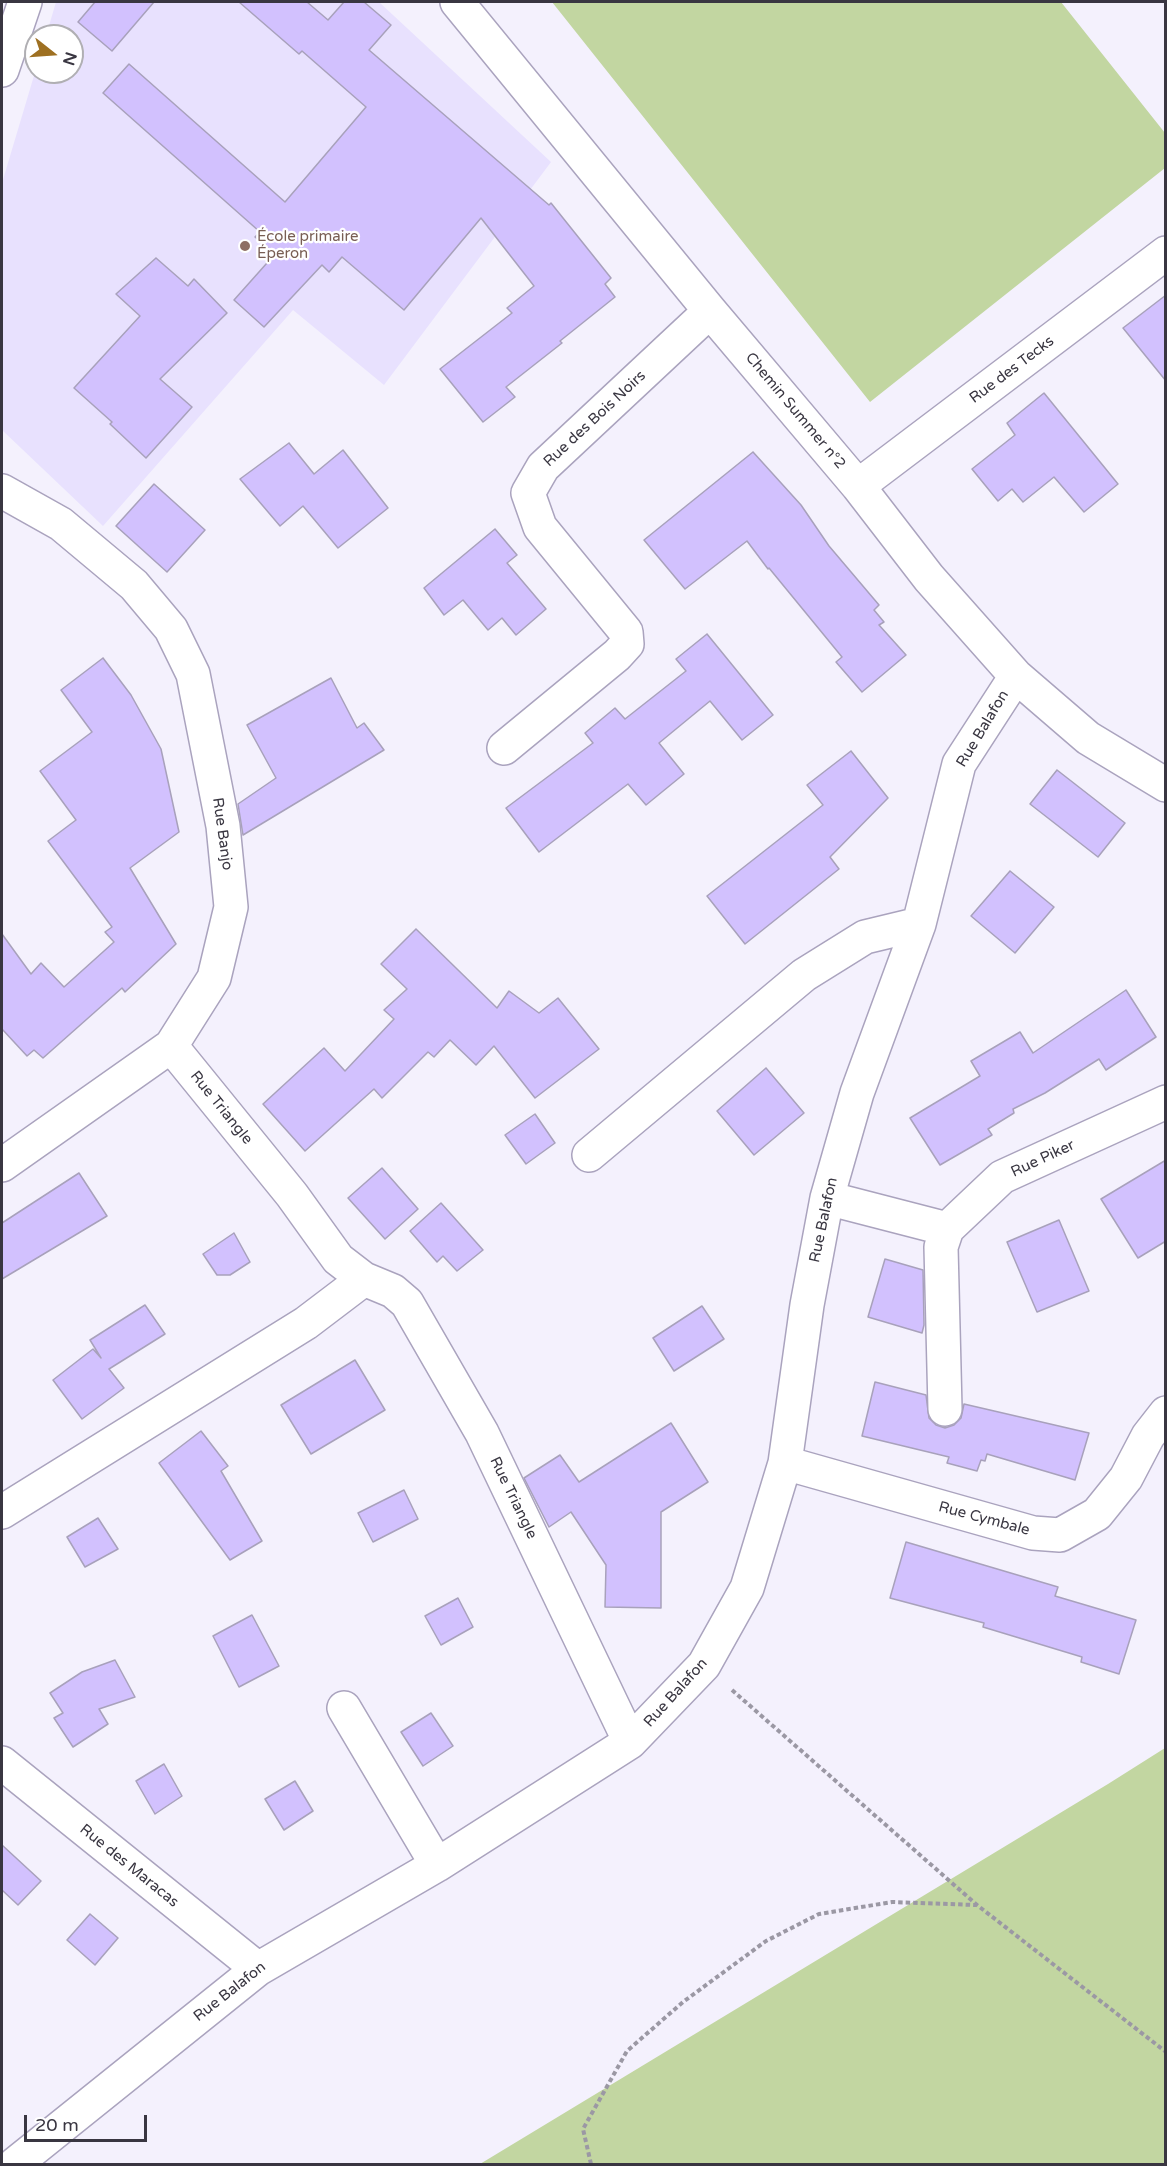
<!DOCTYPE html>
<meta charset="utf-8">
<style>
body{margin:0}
#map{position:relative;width:1167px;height:2166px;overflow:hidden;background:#f4f1fd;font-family:"Varela Round",sans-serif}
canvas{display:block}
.frame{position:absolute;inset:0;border:3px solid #393641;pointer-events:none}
.north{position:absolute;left:24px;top:24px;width:60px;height:60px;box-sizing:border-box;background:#fff;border:2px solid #b0afb3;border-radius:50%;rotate:107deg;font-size:16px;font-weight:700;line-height:24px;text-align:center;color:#393641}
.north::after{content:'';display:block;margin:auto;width:21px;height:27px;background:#9e7022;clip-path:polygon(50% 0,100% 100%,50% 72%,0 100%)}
.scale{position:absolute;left:24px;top:2115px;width:123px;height:27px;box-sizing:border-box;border:3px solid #393641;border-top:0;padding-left:8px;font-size:18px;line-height:21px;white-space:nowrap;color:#393641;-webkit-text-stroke:4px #fff;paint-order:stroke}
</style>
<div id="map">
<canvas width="1167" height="2166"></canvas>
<div class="frame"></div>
<div class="north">N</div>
<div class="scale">20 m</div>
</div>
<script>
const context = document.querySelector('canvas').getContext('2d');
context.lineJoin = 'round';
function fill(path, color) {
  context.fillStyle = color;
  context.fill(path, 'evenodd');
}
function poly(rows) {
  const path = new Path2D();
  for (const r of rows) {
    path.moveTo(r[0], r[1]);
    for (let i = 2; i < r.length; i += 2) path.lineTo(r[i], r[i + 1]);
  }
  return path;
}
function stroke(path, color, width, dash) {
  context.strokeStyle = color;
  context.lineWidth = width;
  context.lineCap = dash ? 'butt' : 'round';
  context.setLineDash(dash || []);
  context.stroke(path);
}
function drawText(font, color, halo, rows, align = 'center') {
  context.font = font + ' "Varela Round",sans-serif';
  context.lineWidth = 4.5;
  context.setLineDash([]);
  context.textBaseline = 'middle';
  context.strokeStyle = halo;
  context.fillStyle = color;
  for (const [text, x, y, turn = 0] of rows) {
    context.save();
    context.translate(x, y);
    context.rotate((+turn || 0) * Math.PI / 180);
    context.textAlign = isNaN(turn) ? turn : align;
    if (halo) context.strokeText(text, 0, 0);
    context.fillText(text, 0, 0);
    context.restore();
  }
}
fill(poly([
 [56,2,379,2,551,162,384,385,293,310,103,526,2,430,2,183,36,69,36,72,72,72,72,36,46,36]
]), '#e8e1fe');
fill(poly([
 [552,2,1061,2,1165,133,1165,168,870,402],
 [1165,1748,1165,2164,480,2164,1108,1784]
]), '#c2d6a1');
const building = poly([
 [95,2,154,2,112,51,78,22,95,2],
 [239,2,307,2,328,20,344,2,364,2,391,25,369,50,549,205,551,203,611,278,605,284,615,297,560,341,562,343,506,387,515,397,483,422,440,369,512,313,507,308,534,286,481,218,404,310,342,257,329,272,322,265,264,327,234,300,275,254,255,237,260,232,103,93,129,64,285,202,366,107,302,51,299,54,239,2],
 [156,258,188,286,194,279,227,313,160,379,192,407,146,458,110,424,112,422,74,388,140,316,116,294,156,258],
 [1166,295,1166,381,1123,328,1166,295],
 [1044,393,1118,484,1084,512,1054,477,1023,502,1012,489,998,501,972,469,1015,435,1007,423,1044,393],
 [289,443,314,474,343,450,388,508,338,548,303,506,280,526,240,479,289,443],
 [753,452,801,505,829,546,879,605,874,610,884,622,879,625,906,655,862,692,836,662,842,657,769,568,768,569,747,541,685,589,644,540,753,452],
 [154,484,205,530,167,572,116,526,154,484],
 [495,529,517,555,507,563,546,609,516,635,502,618,488,630,463,600,444,615,424,588,495,529],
 [707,634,773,715,742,740,710,701,659,743,684,774,646,805,628,784,539,852,506,808,593,743,585,733,615,708,625,719,686,671,676,659,707,634],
 [103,658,131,695,161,749,179,832,130,868,176,944,125,992,122,988,43,1058,34,1050,27,1056,2,1029,2,934,31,974,41,963,64,987,114,942,105,932,112,927,48,841,76,820,40,771,92,732,61,690,103,658],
 [331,678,357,728,364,723,384,750,243,835,238,804,276,778,247,725,331,678],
 [851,751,888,798,830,857,839,869,745,944,707,896,823,805,807,785,851,751],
 [1057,770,1125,823,1098,857,1030,804,1057,770],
 [1010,871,1054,907,1015,953,971,916,1010,871],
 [416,929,497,1008,509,991,539,1013,558,998,599,1049,535,1098,494,1046,476,1065,450,1040,434,1057,428,1052,382,1098,374,1089,305,1151,263,1104,324,1048,345,1071,394,1019,384,1010,407,989,381,964,416,929],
 [1126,990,1156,1037,1106,1070,1099,1059,1045,1093,1013,1109,1014,1113,988,1129,992,1135,940,1165,910,1118,980,1076,971,1061,1020,1032,1033,1053,1126,990],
 [766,1068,804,1113,754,1155,717,1111,766,1068],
 [535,1114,555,1143,526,1164,505,1135,535,1114],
 [1166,1160,1166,1241,1138,1258,1101,1199,1166,1160],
 [382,1168,418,1209,385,1239,348,1198,382,1168],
 [79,1173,107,1216,2,1279,2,1223,79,1173],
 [441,1203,483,1250,457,1271,443,1256,437,1262,410,1231,441,1203],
 [1059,1220,1089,1291,1037,1312,1007,1242,1059,1220],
 [234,1233,250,1262,230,1275,217,1275,203,1254,234,1233],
 [885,1259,923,1270,924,1325,922,1333,868,1317,885,1259],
 [145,1305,165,1334,109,1369,124,1388,82,1419,53,1380,93,1349,101,1358,90,1340,145,1305],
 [702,1306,724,1339,674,1371,653,1338,702,1306],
 [355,1360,385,1410,311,1454,281,1405,355,1360],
 [875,1382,926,1395,929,1418,936,1425,945,1428,954,1425,961,1418,964,1404,1089,1433,1075,1480,987,1454,985,1461,981,1460,977,1471,947,1463,949,1457,862,1436,875,1382],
 [671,1423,708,1482,661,1512,661,1608,605,1607,606,1565,571,1512,549,1527,524,1478,560,1455,579,1482,671,1423],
 [201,1431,228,1466,221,1471,262,1541,230,1560,159,1463,201,1431],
 [404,1490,418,1519,373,1542,358,1513,404,1490],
 [98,1518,118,1549,85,1567,67,1537,98,1518],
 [906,1542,1058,1587,1055,1596,1136,1620,1119,1674,1081,1662,1082,1657,983,1627,984,1623,890,1598,906,1542],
 [458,1598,473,1627,441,1645,425,1616,458,1598],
 [252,1615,279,1666,239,1687,213,1636,252,1615],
 [115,1660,135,1697,99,1709,108,1724,73,1747,54,1718,63,1713,50,1693,82,1672,115,1660],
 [431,1713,453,1746,423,1766,401,1732,431,1713],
 [164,1764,182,1796,155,1814,136,1781,164,1764],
 [295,1781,313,1811,284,1830,265,1799,295,1781],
 [2,1845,41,1881,18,1905,2,1890,2,1845],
 [90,1914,118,1938,95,1965,67,1940,90,1914]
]);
fill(building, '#d2c1fe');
stroke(building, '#a8a1bb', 1.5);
const minor = poly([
 [457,2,710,311,858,486,929,578,1016,676,1088,738,1166,785],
 [858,486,1166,253],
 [2,491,61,524,134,585,171,629,193,674,223,826,231,907,214,978,171,1046,2,1165],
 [504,748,617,655,627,644,626,632,540,527,528,493,543,467,710,311],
 [171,1046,292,1195,338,1259,364,1279,393,1291,407,1303,482,1433,630,1742],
 [589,1155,804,975,865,937,919,924],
 [827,1198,947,1229,1002,1177,1166,1102],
 [945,1409,941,1247,947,1229],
 [785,1463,1033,1533,1060,1535,1097,1514,1126,1478,1148,1436,1166,1413],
 [2,1512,306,1323,364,1279],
 [344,1708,437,1865],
 [2,1763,258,1969],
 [15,2164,258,1969,437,1865,630,1742,704,1665,747,1588,785,1463,807,1305,827,1198,857,1093,919,924,959,764,1016,676]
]);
const secondary = poly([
 [2,70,25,2]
]);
stroke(minor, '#aaa3be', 36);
stroke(secondary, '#aaa3be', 36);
stroke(poly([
 [732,1690,977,1905,1166,2052],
 [591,2164,583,2129,627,2051,683,2002,766,1941,819,1914,892,1902,976,1905]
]), '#9b98a4', 4, [4.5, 3]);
stroke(minor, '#fff', 33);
stroke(secondary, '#fff', 33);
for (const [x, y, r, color] of [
 [245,246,6,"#8d6e63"]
]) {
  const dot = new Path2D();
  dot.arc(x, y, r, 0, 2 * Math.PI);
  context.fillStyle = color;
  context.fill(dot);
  stroke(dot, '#fff', 2);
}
drawText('15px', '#785e54', '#fff', [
 ["École primaire",257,237],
 ["Éperon",257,254]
], 'left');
drawText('15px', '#393641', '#fff', [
 ["Rue des Tecks",1012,370,-37],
 ["Chemin Summer n°2",795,411,50],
 ["Rue des Bois Noirs",595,419,-43],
 ["Rue Balafon",983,729,-59],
 ["Rue Banjo",222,834,82],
 ["Rue Triangle",221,1108,51],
 ["Rue Piker",1043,1159,-25],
 ["Rue Balafon",824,1220,-78],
 ["Rue Triangle",513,1498,64],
 ["Rue Cymbale",984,1519,15],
 ["Rue Balafon",676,1693,-48],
 ["Rue des Maracas",129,1866,39],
 ["Rue Balafon",230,1992,-38]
]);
</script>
